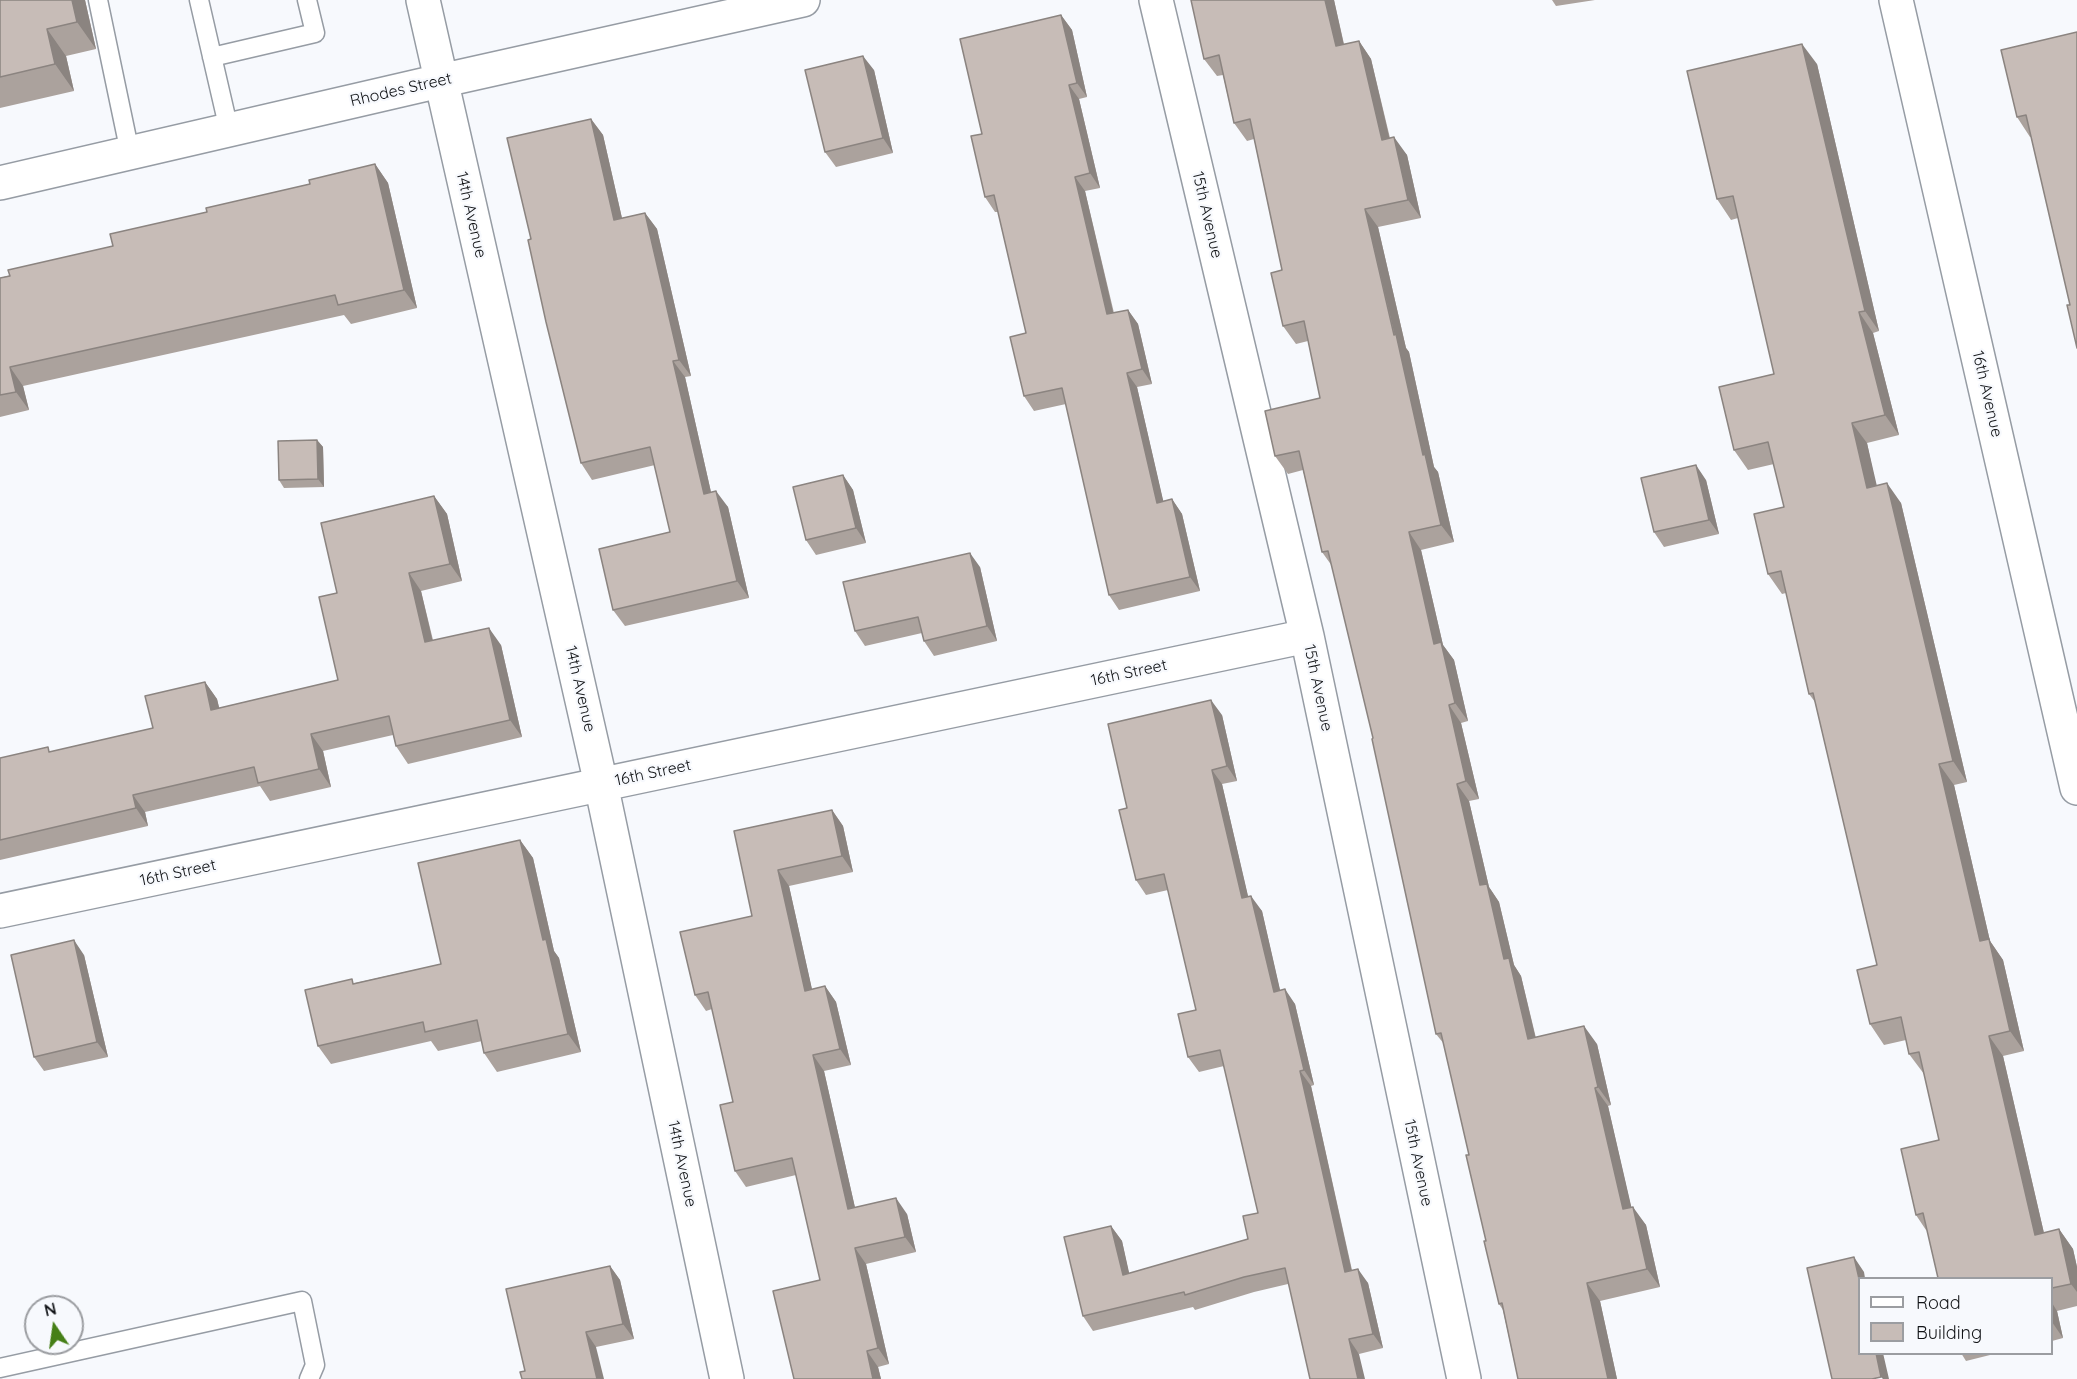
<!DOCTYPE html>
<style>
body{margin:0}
#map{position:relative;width:2077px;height:1379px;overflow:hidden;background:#f7f9fd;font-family:Quicksand,sans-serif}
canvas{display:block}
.legend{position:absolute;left:1858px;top:1277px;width:195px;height:78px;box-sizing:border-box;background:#f7f9fd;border:2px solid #9b9da1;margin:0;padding:8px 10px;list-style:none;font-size:18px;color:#121417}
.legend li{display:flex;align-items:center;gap:12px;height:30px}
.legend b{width:30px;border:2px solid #9b9da1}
.north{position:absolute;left:24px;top:1295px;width:60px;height:60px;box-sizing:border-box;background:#f7f9fd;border:2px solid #9b9da1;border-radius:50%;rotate:347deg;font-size:16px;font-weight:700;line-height:24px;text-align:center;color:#121417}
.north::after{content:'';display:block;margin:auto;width:21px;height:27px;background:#467f17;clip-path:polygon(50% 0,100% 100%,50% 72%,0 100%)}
</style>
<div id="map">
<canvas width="2077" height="1379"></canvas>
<ul class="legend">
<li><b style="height:8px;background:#fff"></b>Road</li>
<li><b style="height:16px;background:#c7bcb7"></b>Building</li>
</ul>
<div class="north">N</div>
</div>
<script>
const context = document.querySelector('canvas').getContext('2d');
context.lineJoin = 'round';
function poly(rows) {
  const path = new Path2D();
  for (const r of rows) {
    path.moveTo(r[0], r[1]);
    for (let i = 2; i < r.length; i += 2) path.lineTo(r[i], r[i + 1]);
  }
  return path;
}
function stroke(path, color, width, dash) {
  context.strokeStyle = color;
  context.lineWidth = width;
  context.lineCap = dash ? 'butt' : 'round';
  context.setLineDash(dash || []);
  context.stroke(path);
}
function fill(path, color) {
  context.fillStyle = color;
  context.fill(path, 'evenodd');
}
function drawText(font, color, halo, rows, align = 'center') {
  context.font = font + ' Quicksand,sans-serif';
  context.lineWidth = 4.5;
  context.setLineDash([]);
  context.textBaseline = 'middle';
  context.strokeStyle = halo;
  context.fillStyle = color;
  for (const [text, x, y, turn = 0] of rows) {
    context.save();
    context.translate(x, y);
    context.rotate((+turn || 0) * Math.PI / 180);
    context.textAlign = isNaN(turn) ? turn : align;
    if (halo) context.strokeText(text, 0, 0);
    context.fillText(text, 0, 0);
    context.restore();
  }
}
const lane = poly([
 [98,0,130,153],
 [199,0,229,130],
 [212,57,315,33,307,0],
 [0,1368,302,1301,315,1365,309,1379]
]);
const street = poly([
 [423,0,601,784,727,1379],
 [1156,0,1307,636,1464,1379],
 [1896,0,2077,788],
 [0,183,440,81,803,0],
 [0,911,1307,636]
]);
stroke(lane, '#969ca4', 21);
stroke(street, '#969ca4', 36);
stroke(lane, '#fff', 18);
stroke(street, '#fff', 33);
fill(poly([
 [0,0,85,0,96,49,66,56,74,91,0,108],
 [1334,0,1344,44,1359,41,1371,59,1390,138,1407,155,1421,218,1378,227,1406,348,1409,352,1434,467,1438,472,1454,542,1421,550,1443,645,1454,660,1468,721,1461,723,1479,799,1469,801,1489,887,1499,902,1514,965,1521,976,1536,1038,1597,1044,1611,1105,1608,1106,1631,1207,1646,1225,1660,1287,1600,1301,1617,1379,1518,1379,1503,1310,1499,1304,1469,1155,1444,1044,1436,1034,1373,738,1332,566,1322,552,1303,470,1288,474,1275,456,1320,398,1308,341,1296,344,1283,326,1282,270,1254,139,1247,141,1234,123,1223,75,1217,76,1204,59],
 [1552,0,1595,0,1556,6],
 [1061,15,1072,30,1087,97,1079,99,1100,188,1085,191,1114,313,1128,310,1138,324,1152,384,1137,387,1163,501,1172,499,1182,514,1200,591,1119,610,1109,595,1066,404,1034,411,1024,396,1026,333,998,212,995,212,985,197,982,134],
 [2077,32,2070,305,2031,137,2030,137,2017,117],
 [1817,64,1879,331,1873,333,1899,435,1867,443,1876,486,1901,503,1967,782,1954,785,1990,941,2003,960,2024,1051,2003,1056,2044,1233,2059,1229,2073,1249,2077,1267,2077,1306,2057,1311,2063,1338,2052,1341,2052,1278,1926,1230,1916,1215,1939,1140,1924,1074,1909,1054,1906,1040,1884,1045,1870,1024,1877,965,1815,702,1809,694,1786,593,1782,594,1768,574,1784,507,1774,464,1748,470,1734,450,1774,374,1738,218,1731,220,1717,199],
 [874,70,893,153,836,167,825,152],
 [591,119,603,135,622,218,645,213,657,229,691,376,685,377,711,492,728,507,749,598,625,626,613,610,670,532,655,465,592,480,581,463,531,239],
 [375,164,388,183,417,308,351,324,344,315,23,386,29,410,0,417,0,278,113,246,207,212,310,184],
 [317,440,323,447,324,487,284,488,279,480],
 [843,475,853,490,866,543,816,555,806,540],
 [1706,480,1719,534,1664,547,1654,532],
 [434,496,447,514,462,581,421,591,433,640,501,645,522,737,408,764,396,746,393,735,323,751,331,787,270,801,260,786,145,812,148,826,0,860,0,758,51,752,153,728,205,682,217,699,219,708,338,680,337,593],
 [980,567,997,641,934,656,924,641,922,633,865,646,855,631],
 [1222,715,1237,781,1222,784,1248,897,1262,911,1280,991,1295,1004,1314,1085,1311,1086,1352,1270,1368,1283,1383,1348,1359,1354,1288,1284,1254,1292,1195,1310,1193,1307,1093,1331,1083,1316,1111,1226,1122,1241,1129,1274,1248,1239,1258,1213,1224,1066,1199,1072,1188,1057,1196,1010,1168,890,1146,895,1136,880,1127,808],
 [832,810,843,826,853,872,789,886,812,990,825,986,836,1002,851,1065,824,1071,855,1208,907,1214,916,1252,866,1264,889,1364,878,1367,881,1379,794,1379,820,1280,796,1175,746,1187,735,1171,733,1102,712,1009,706,1011,695,995,752,916,734,831],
 [520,840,533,858,554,951,559,958,581,1052,497,1072,484,1053,482,1041,438,1051,431,1041,331,1064,318,1046,355,983,441,964],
 [84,955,108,1057,44,1071,34,1057],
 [610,1266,620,1280,634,1339,596,1347,525,1371],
 [1961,1353,1998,1353,1966,1361]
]), '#aba29d');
fill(poly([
 [72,0,85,0,96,49,77,22],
 [1325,0,1334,0,1348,64,1336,46],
 [1061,15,1072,30,1087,97,1077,83],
 [47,29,66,56,74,91,55,64],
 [1359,41,1371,59,1394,158,1382,140],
 [1802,44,1817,64,1879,331,1865,311],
 [863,56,874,70,893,153,883,138],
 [1069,85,1079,99,1100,188,1090,173],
 [591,119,603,135,626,236,614,220],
 [1394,137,1407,155,1421,218,1408,200],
 [375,164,388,183,417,308,404,290],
 [1075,177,1085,191,1117,329,1107,314],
 [1365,209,1378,227,1406,348,1409,352,1434,467,1438,472,1454,542,1441,525,1423,455],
 [645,213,657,229,691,376,679,360],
 [1128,310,1138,324,1152,384,1142,369],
 [1859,312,1873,333,1899,435,1885,415],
 [673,361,685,377,715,510,704,494],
 [10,367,23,386,29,410,16,392],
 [1127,373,1137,387,1167,517,1157,503],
 [1852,423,1867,443,1882,508,1867,488],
 [317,440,323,447,324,487,318,479],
 [1696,465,1706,480,1719,534,1709,520],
 [843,475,853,490,866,543,856,528],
 [1887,483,1901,503,1967,782,1953,761],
 [716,491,728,507,749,598,737,581],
 [434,496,447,514,462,581,450,564],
 [1172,499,1182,514,1200,591,1190,577],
 [1409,532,1421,550,1443,645,1454,660,1468,721,1455,703,1434,644],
 [970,553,980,567,997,641,987,626],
 [409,573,421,591,437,660,425,642],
 [489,628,501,645,522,737,510,720],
 [205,682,217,699,224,727,211,710],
 [1211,700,1222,715,1237,781,1227,766],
 [1449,705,1461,723,1479,799,1466,781],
 [311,734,323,751,331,787,319,769],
 [1939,764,1954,785,1990,941,2003,960,2024,1051,2010,1031,1980,941],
 [1212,770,1222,784,1252,913,1242,898],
 [1457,784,1469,801,1489,887,1499,902,1514,965,1521,976,1540,1057,1528,1039,1504,959,1480,885],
 [133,795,145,812,148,826,136,808],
 [832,810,843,826,853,872,842,856],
 [520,840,533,858,554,951,559,958,581,1052,568,1034,543,940],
 [778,870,789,886,816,1007,805,991],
 [1251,896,1262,911,1284,1007,1274,992],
 [74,940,84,955,108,1057,97,1042],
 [825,986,836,1002,851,1065,840,1049],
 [1285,989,1295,1004,1314,1085,1304,1070],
 [1584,1026,1597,1044,1611,1105,1598,1087],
 [1989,1036,2003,1056,2049,1255,2035,1235],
 [813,1055,824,1071,859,1225,848,1209],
 [1300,1071,1311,1086,1355,1286,1345,1272],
 [1595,1088,1608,1106,1636,1227,1623,1209],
 [896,1198,907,1214,916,1252,905,1237],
 [1633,1207,1646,1225,1660,1287,1647,1269],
 [1111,1226,1122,1241,1133,1290,1123,1275],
 [2059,1229,2073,1249,2077,1267,2077,1292,2071,1284],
 [855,1248,866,1264,889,1364,878,1348],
 [1854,1257,1864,1272,1865,1278,1860,1278,1860,1283],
 [610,1266,620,1280,634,1339,623,1324],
 [1358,1269,1368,1283,1383,1348,1373,1334],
 [1587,1283,1600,1301,1617,1379,1608,1379],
 [2052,1303,2057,1311,2063,1338,2052,1322],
 [586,1332,596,1347,604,1379,597,1379],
 [1349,1339,1359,1354,1365,1379,1358,1379],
 [867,1351,878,1367,881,1379,873,1379],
 [1876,1353,1883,1353,1889,1379,1883,1379,1881,1377]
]), '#8b8480');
const building = poly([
 [0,0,72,0,77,22,47,29,55,64,0,77,0,0],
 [1191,0,1325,0,1336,46,1359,41,1382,140,1394,137,1408,200,1365,209,1394,335,1396,334,1423,455,1425,454,1441,525,1409,532,1434,644,1441,642,1455,703,1449,705,1466,781,1457,784,1480,885,1487,884,1504,959,1509,958,1528,1039,1584,1026,1598,1087,1595,1088,1623,1209,1633,1207,1647,1269,1587,1283,1608,1379,1518,1379,1502,1303,1499,1304,1484,1241,1486,1241,1466,1155,1469,1155,1441,1033,1436,1034,1372,739,1373,738,1328,551,1322,552,1299,451,1275,456,1265,411,1320,398,1304,321,1283,326,1271,273,1282,270,1250,119,1234,123,1219,55,1204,59,1191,0],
 [1061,15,1077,83,1069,85,1090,173,1075,177,1107,314,1128,310,1142,369,1127,373,1157,503,1172,499,1190,577,1109,595,1062,388,1024,396,1010,337,1026,333,994,195,985,197,971,136,982,134,960,39,1061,15],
 [2077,32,2077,348,2067,305,2070,305,2026,115,2017,117,2001,50,2077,32],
 [1802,44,1865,311,1859,312,1885,415,1852,423,1867,488,1887,483,1953,761,1939,764,1980,941,1989,939,2010,1031,1989,1036,2035,1235,2059,1229,2071,1284,2052,1288,2052,1278,1938,1278,1923,1213,1916,1215,1901,1149,1939,1140,1919,1052,1909,1054,1901,1017,1870,1024,1857,970,1877,965,1813,693,1809,694,1781,571,1768,574,1754,514,1784,507,1768,442,1734,450,1719,387,1774,374,1733,196,1717,199,1687,71,1802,44],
 [863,56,883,138,825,152,805,70,863,56],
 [591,119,614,220,645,213,679,360,673,361,704,494,716,491,737,581,613,610,599,549,670,532,650,447,581,463,546,322,528,240,531,239,507,138,591,119],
 [375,164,404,290,338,305,335,295,10,367,16,392,0,395,0,278,10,276,8,270,113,246,110,234,207,212,206,208,310,184,309,180,375,164],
 [317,440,318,479,279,480,278,441,317,440],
 [1696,465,1709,520,1654,532,1641,478,1696,465],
 [843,475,856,528,806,540,793,487,843,475],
 [434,496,450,564,409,573,425,642,489,628,510,720,396,746,389,716,311,734,319,769,258,783,254,767,133,795,136,808,0,840,0,758,48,747,49,752,153,728,145,696,205,682,211,710,338,680,319,597,337,593,321,523,434,496],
 [970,553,987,626,924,641,918,617,855,631,843,582,970,553],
 [1211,700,1227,766,1212,770,1242,898,1251,896,1274,992,1285,989,1304,1070,1300,1071,1345,1272,1358,1269,1373,1334,1349,1339,1358,1379,1310,1379,1285,1268,1244,1277,1185,1295,1184,1292,1083,1316,1064,1237,1111,1226,1123,1275,1248,1239,1243,1216,1258,1213,1220,1050,1188,1057,1178,1014,1196,1010,1164,874,1136,880,1119,810,1127,808,1108,724,1211,700],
 [832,810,842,856,778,870,805,991,825,986,840,1049,813,1055,848,1209,896,1198,905,1237,855,1248,878,1348,867,1351,873,1379,794,1379,773,1291,820,1280,792,1158,735,1171,720,1105,733,1102,708,992,695,995,680,932,752,916,734,831,832,810],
 [520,840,543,940,546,939,568,1034,484,1053,477,1020,425,1032,423,1022,318,1046,305,990,352,979,353,984,441,964,418,863,520,840],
 [74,940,97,1042,34,1057,11,955,74,940],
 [1854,1257,1860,1283,1860,1353,1876,1353,1881,1377,1872,1379,1832,1379,1807,1268,1854,1257],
 [610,1266,623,1324,586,1332,597,1379,522,1379,520,1372,525,1371,506,1289,610,1266]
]);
fill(building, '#c7bcb7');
stroke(building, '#8b8480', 1.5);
drawText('16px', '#121417', '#f7f9fd', [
 ["Rhodes Street",401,90,-13],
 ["14th Avenue",471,215,77],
 ["15th Avenue",1207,215,77],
 ["16th Avenue",1987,394,77],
 ["16th Street",1129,673,-12],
 ["15th Avenue",1318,688,78],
 ["14th Avenue",580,689,77],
 ["16th Street",653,773,-12],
 ["16th Street",178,873,-12],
 ["15th Avenue",1418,1163,78],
 ["14th Avenue",682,1164,78]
]);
</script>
